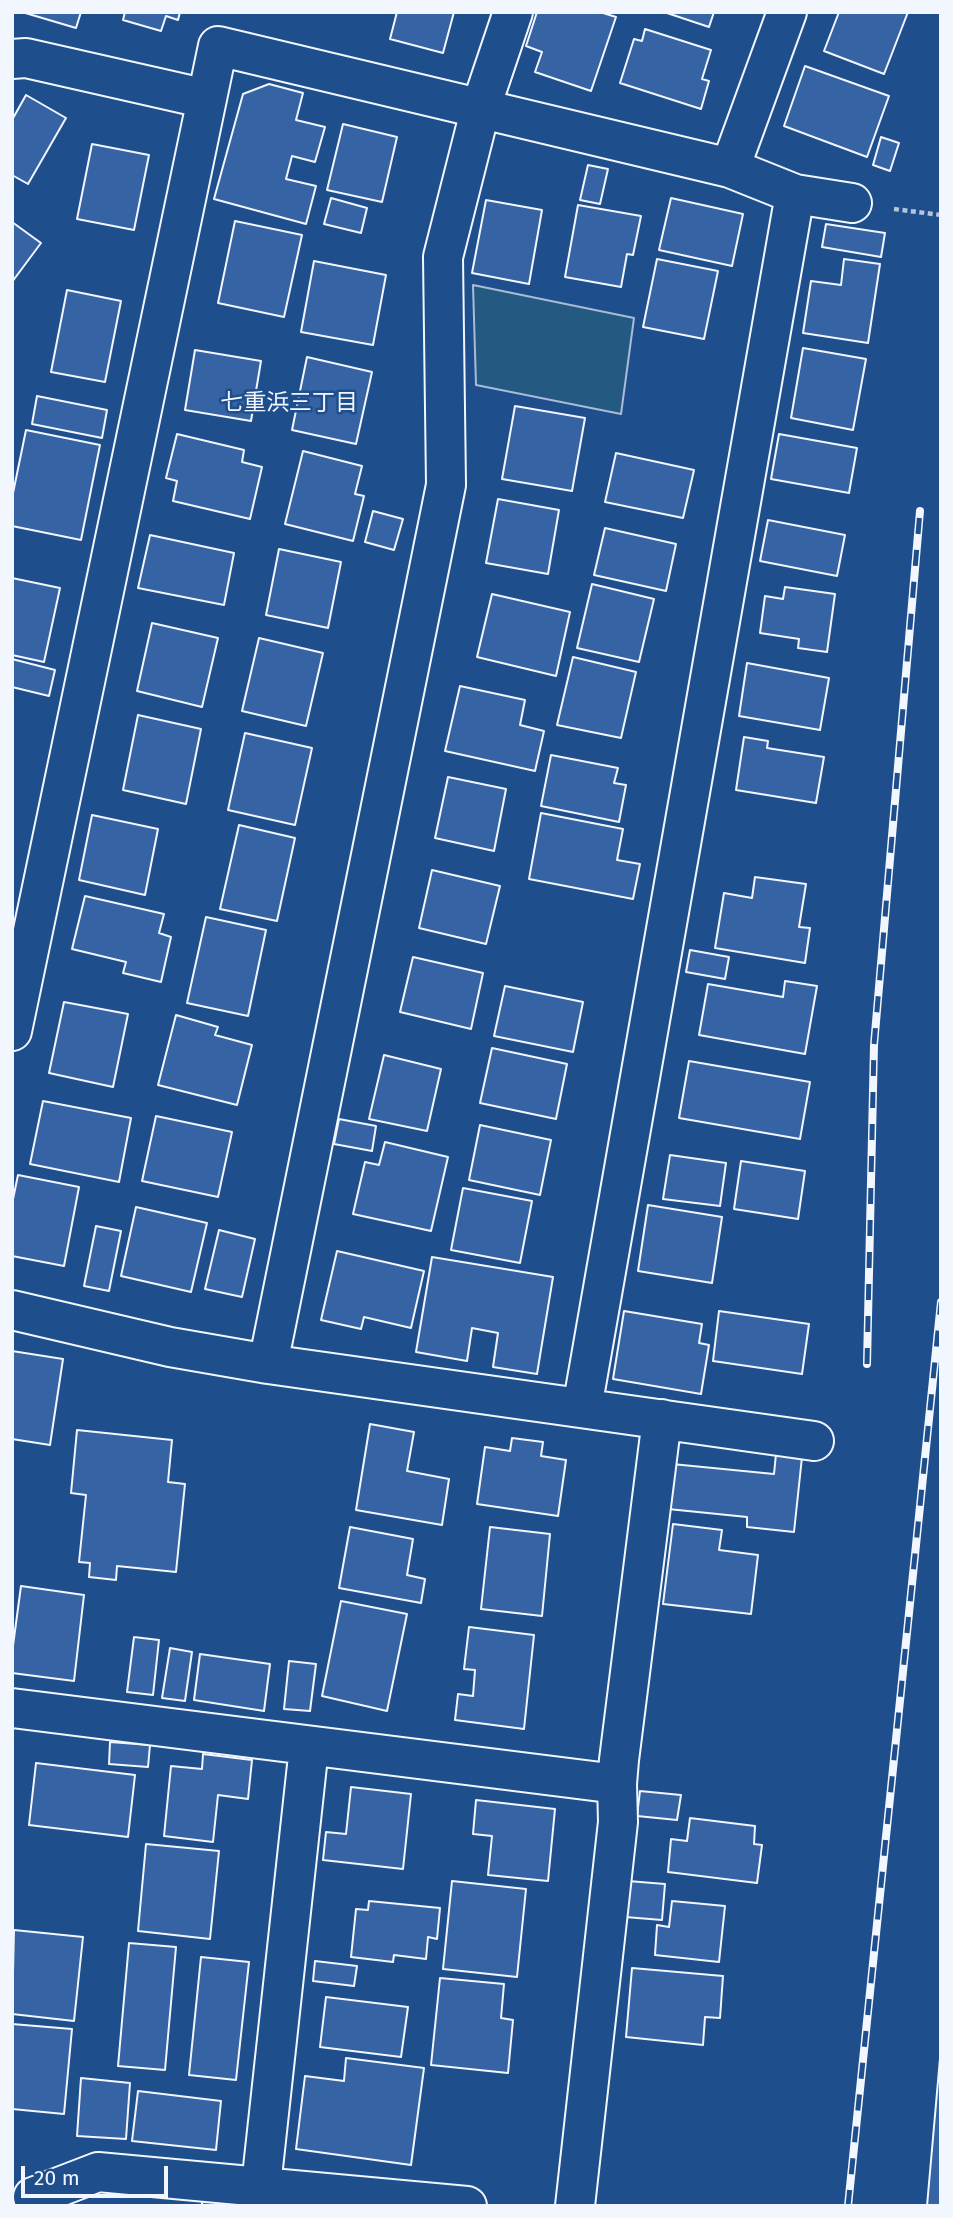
<!DOCTYPE html>
<meta charset="utf-8">
<style>
body{margin:0}
#map{position:relative;width:953px;height:2218px;overflow:hidden;background:#1f4e8c;font-family:"Fira Sans",sans-serif}
canvas{display:block}
.frame{position:absolute;inset:0;border:14px solid #f2f6ff;pointer-events:none}
.scale{position:absolute;left:21px;top:2166px;width:147px;height:32px;box-sizing:border-box;border:4px solid #f2f6ff;border-top:0;padding-left:9px;font-size:21px;line-height:24px;white-space:nowrap;color:#f2f6ff;-webkit-text-stroke:5px #1f4e8c;paint-order:stroke}
</style>
<div id="map">
<canvas width="953" height="2218"></canvas>
<div class="frame"></div>
<div class="scale">20 m</div>
</div>
<script>
const context = document.querySelector('canvas').getContext('2d');
context.lineJoin = 'round';
function fill(path, color) {
  context.fillStyle = color;
  context.fill(path, 'evenodd');
}
function poly(rows) {
  const path = new Path2D();
  for (const r of rows) {
    path.moveTo(r[0], r[1]);
    for (let i = 2; i < r.length; i += 2) path.lineTo(r[i], r[i + 1]);
  }
  return path;
}
function stroke(path, color, width, dash) {
  context.strokeStyle = color;
  context.lineWidth = width;
  context.lineCap = dash ? 'butt' : 'round';
  context.setLineDash(dash || []);
  context.stroke(path);
}
function drawText(font, color, halo, rows, align = 'center') {
  context.font = font + ' "Fira Sans","Noto Sans JP",sans-serif';
  context.lineWidth = 5;
  context.setLineDash([]);
  context.textBaseline = 'middle';
  context.strokeStyle = halo;
  context.fillStyle = color;
  for (const [text, x, y, turn = 0] of rows) {
    context.save();
    context.translate(x, y);
    context.rotate((+turn || 0) * Math.PI / 180);
    context.textAlign = isNaN(turn) ? turn : align;
    if (halo) context.strokeText(text, 0, 0);
    context.fillText(text, 0, 0);
    context.restore();
  }
}
const green = poly([
 [473,285,634,318,621,414,476,385,473,285]
]);
fill(green, '#245a82');
stroke(green, '#a8bbd7', 2);
const building = poly([
 [22,12,81,12,76,28,22,12],
 [125,12,180,12,178,20,166,16,161,31,123,20,125,12],
 [397,12,454,12,443,53,390,39,397,12],
 [537,12,600,12,616,17,591,91,535,72,542,52,526,46,537,12],
 [664,12,714,12,709,27,664,12],
 [839,12,908,12,884,74,824,51,839,12],
 [645,29,711,50,702,79,709,81,701,109,620,83,634,39,642,41,645,29],
 [805,66,889,96,867,157,784,126,805,66],
 [269,84,303,93,296,120,325,127,315,162,292,156,286,179,316,186,306,224,214,199,243,94,269,84],
 [26,95,66,118,28,184,12,175,12,120,26,95],
 [343,124,397,137,382,202,327,190,343,124],
 [881,137,899,143,890,171,873,165,881,137],
 [92,144,149,155,134,230,77,219,92,144],
 [588,165,608,169,600,204,580,200,588,165],
 [331,198,367,208,361,233,324,224,331,198],
 [671,198,743,214,732,266,659,250,671,198],
 [486,200,542,210,529,284,472,273,486,200],
 [578,205,641,216,633,255,627,254,621,287,565,277,578,205],
 [235,221,302,235,284,317,218,303,235,221],
 [12,222,41,243,12,282,12,222],
 [826,224,885,233,881,257,822,247,826,224],
 [657,259,718,271,704,339,643,327,657,259],
 [844,259,880,264,868,343,803,333,811,281,841,285,844,259],
 [314,261,386,275,373,345,301,332,314,261],
 [67,290,121,301,105,382,51,372,67,290],
 [803,348,866,359,853,430,791,418,803,348],
 [195,350,261,361,251,421,185,410,195,350],
 [307,357,372,372,356,444,292,430,307,357],
 [37,396,107,410,102,438,32,424,37,396],
 [515,406,585,418,572,491,502,479,515,406],
 [26,430,100,445,81,540,12,526,12,498,26,430],
 [177,434,244,450,242,462,262,467,250,519,173,501,177,481,166,478,177,434],
 [779,434,857,448,849,493,771,479,779,434],
 [303,451,362,466,355,494,364,496,353,541,285,524,303,451],
 [616,453,694,470,683,518,605,502,616,453],
 [498,499,559,510,548,574,486,563,498,499],
 [373,511,403,519,394,550,365,542,373,511],
 [768,520,845,535,837,576,760,561,768,520],
 [605,528,676,544,666,591,594,575,605,528],
 [150,535,234,553,224,605,138,588,150,535],
 [279,549,341,562,328,628,266,615,279,549],
 [12,578,60,588,44,662,12,655,12,578],
 [592,584,654,599,639,662,577,648,592,584],
 [785,587,835,594,827,652,798,648,799,639,760,633,765,596,783,599,785,587],
 [492,594,570,612,556,676,477,657,492,594],
 [152,623,218,638,202,707,137,691,152,623],
 [259,638,323,653,306,726,242,711,259,638],
 [573,657,636,672,621,738,557,725,573,657],
 [12,659,55,670,49,696,12,687,12,659],
 [747,663,829,678,820,730,739,716,747,663],
 [460,686,525,700,520,725,544,731,535,771,445,751,460,686],
 [138,715,201,729,186,804,123,790,138,715],
 [245,733,312,748,295,825,228,810,245,733],
 [744,737,768,741,767,748,824,757,816,803,736,790,744,737],
 [551,755,618,768,614,783,626,785,619,822,541,806,551,755],
 [448,777,506,789,494,851,435,838,448,777],
 [541,813,623,829,617,860,640,864,633,899,529,879,541,813],
 [92,815,158,829,145,895,79,880,92,815],
 [239,825,295,838,277,921,220,909,239,825],
 [432,870,500,886,486,944,419,928,432,870],
 [755,877,806,884,799,927,810,928,805,963,715,948,724,893,752,898,755,877],
 [85,896,164,914,159,933,171,937,161,982,123,973,126,962,72,949,85,896],
 [206,917,266,930,248,1016,187,1003,206,917],
 [690,950,729,957,725,979,686,972,690,950],
 [413,957,483,973,471,1029,400,1012,413,957],
 [785,981,817,986,805,1054,699,1035,708,984,783,997,785,981],
 [505,986,583,1002,573,1052,494,1036,505,986],
 [64,1002,128,1014,113,1087,49,1073,64,1002],
 [176,1015,218,1027,215,1035,252,1045,237,1105,158,1085,176,1015],
 [492,1048,567,1064,556,1119,480,1103,492,1048],
 [384,1055,441,1069,427,1131,369,1119,384,1055],
 [689,1061,810,1082,800,1139,679,1118,689,1061],
 [43,1101,131,1118,119,1182,30,1164,43,1101],
 [156,1116,232,1132,218,1197,142,1181,156,1116],
 [339,1119,376,1126,372,1151,334,1144,339,1119],
 [480,1125,551,1140,540,1195,469,1180,480,1125],
 [385,1142,448,1157,431,1231,353,1214,365,1162,379,1165,385,1142],
 [670,1155,726,1163,720,1206,663,1199,670,1155],
 [741,1161,805,1171,798,1219,734,1209,741,1161],
 [18,1175,79,1187,64,1266,12,1256,12,1204,18,1175],
 [463,1188,532,1201,520,1263,451,1250,463,1188],
 [648,1205,722,1217,712,1283,638,1271,648,1205],
 [136,1207,207,1223,191,1292,121,1276,136,1207],
 [96,1226,121,1231,109,1291,84,1286,96,1226],
 [219,1230,255,1239,242,1297,205,1289,219,1230],
 [337,1251,424,1271,411,1328,364,1317,361,1329,321,1320,337,1251],
 [432,1257,553,1277,537,1374,493,1367,498,1333,472,1328,467,1361,416,1352,432,1257],
 [624,1311,702,1324,699,1343,709,1345,701,1394,613,1379,624,1311],
 [719,1311,809,1324,802,1374,713,1361,719,1311],
 [12,1351,63,1359,50,1445,12,1439,12,1351],
 [370,1424,414,1432,407,1471,449,1479,442,1525,356,1510,370,1424],
 [77,1430,172,1440,168,1482,185,1484,176,1572,117,1566,116,1580,89,1577,90,1563,79,1562,86,1495,71,1493,77,1430],
 [512,1438,543,1442,541,1456,566,1460,558,1516,477,1504,485,1447,510,1451,512,1438],
 [776,1454,802,1457,794,1532,747,1527,747,1517,668,1509,672,1464,774,1474,776,1454],
 [673,1524,722,1530,719,1550,758,1555,751,1614,663,1604,673,1524],
 [350,1527,413,1539,407,1575,425,1579,421,1603,339,1588,350,1527],
 [490,1527,550,1534,542,1616,481,1609,490,1527],
 [21,1586,84,1595,74,1681,12,1673,12,1653,21,1586],
 [341,1601,407,1614,387,1711,322,1696,341,1601],
 [469,1627,534,1635,524,1729,455,1720,458,1694,473,1696,475,1670,464,1669,469,1627],
 [134,1637,159,1640,153,1695,127,1692,134,1637],
 [170,1648,192,1652,185,1701,162,1698,170,1648],
 [200,1654,270,1664,264,1711,194,1700,200,1654],
 [289,1661,316,1664,310,1711,284,1709,289,1661],
 [110,1742,150,1745,148,1767,109,1764,110,1742],
 [203,1754,252,1760,248,1799,218,1795,213,1842,164,1836,171,1766,202,1769,203,1754],
 [36,1763,135,1775,128,1837,29,1825,36,1763],
 [351,1787,411,1794,403,1869,323,1860,326,1832,346,1834,351,1787],
 [640,1791,681,1795,677,1820,637,1816,640,1791],
 [476,1800,555,1809,548,1881,488,1875,492,1836,473,1834,476,1800],
 [690,1818,755,1826,754,1844,762,1845,757,1883,668,1872,671,1839,687,1841,690,1818],
 [146,1844,219,1851,210,1939,138,1931,146,1844],
 [452,1881,526,1889,517,1977,443,1969,452,1881],
 [628,1881,665,1884,662,1920,625,1917,628,1881],
 [369,1901,440,1908,437,1939,428,1937,426,1959,394,1955,393,1962,351,1957,356,1909,368,1910,369,1901],
 [672,1901,725,1906,719,1962,655,1955,657,1925,669,1927,672,1901],
 [14,1930,83,1937,74,2021,12,2014,14,1930],
 [129,1943,176,1947,165,2070,118,2066,129,1943],
 [201,1957,249,1962,236,2080,189,2075,201,1957],
 [315,1961,357,1966,354,1986,313,1981,315,1961],
 [632,1968,723,1976,720,2018,705,2017,703,2045,626,2037,632,1968],
 [440,1978,504,1984,501,2018,513,2020,508,2073,431,2065,440,1978],
 [326,1997,408,2007,401,2057,320,2047,326,1997],
 [12,2024,72,2029,64,2114,12,2109,12,2024],
 [941,2047,941,2206,927,2206,941,2047],
 [346,2058,424,2068,411,2165,296,2149,305,2076,344,2081,346,2058],
 [81,2078,130,2083,126,2139,77,2136,81,2078],
 [138,2091,221,2101,216,2150,132,2141,138,2091],
 [202,2201,295,2206,202,2206,202,2201]
]);
fill(building, '#3563a3');
stroke(building, '#f2f6ff', 2);
const minor = poly([
 [12,59,26,58,207,99],
 [730,168,787,12],
 [12,1031,218,46,730,168,795,194,852,203],
 [12,1310,170,1347,268,1364,814,1441],
 [268,1364,446,485,443,257,481,107,513,12],
 [582,1408,795,194],
 [12,1708,617,1784],
 [261,2186,309,1747],
 [33,2197,98,2172,467,2206],
 [575,2206,618,1822,617,1784,619,1760,662,1419]
]);
stroke(minor, '#f2f6ff', 42);
stroke(poly([
 [894,209,941,215]
]), '#b3c4dc', 4.5, [5, 3.5]);
stroke(minor, '#1f4e8c', 38);
const rail = poly([
 [867,1364,874,1045,920,511],
 [848,2206,941,1302]
]);
stroke(rail, '#f2f6ff', 8);
stroke(rail, '#1f4e8c', 5, [16]);
drawText('23px', '#f2f6ff', '#1f4e8c', [
 ["七重浜三丁目",289,404]
]);
</script>
